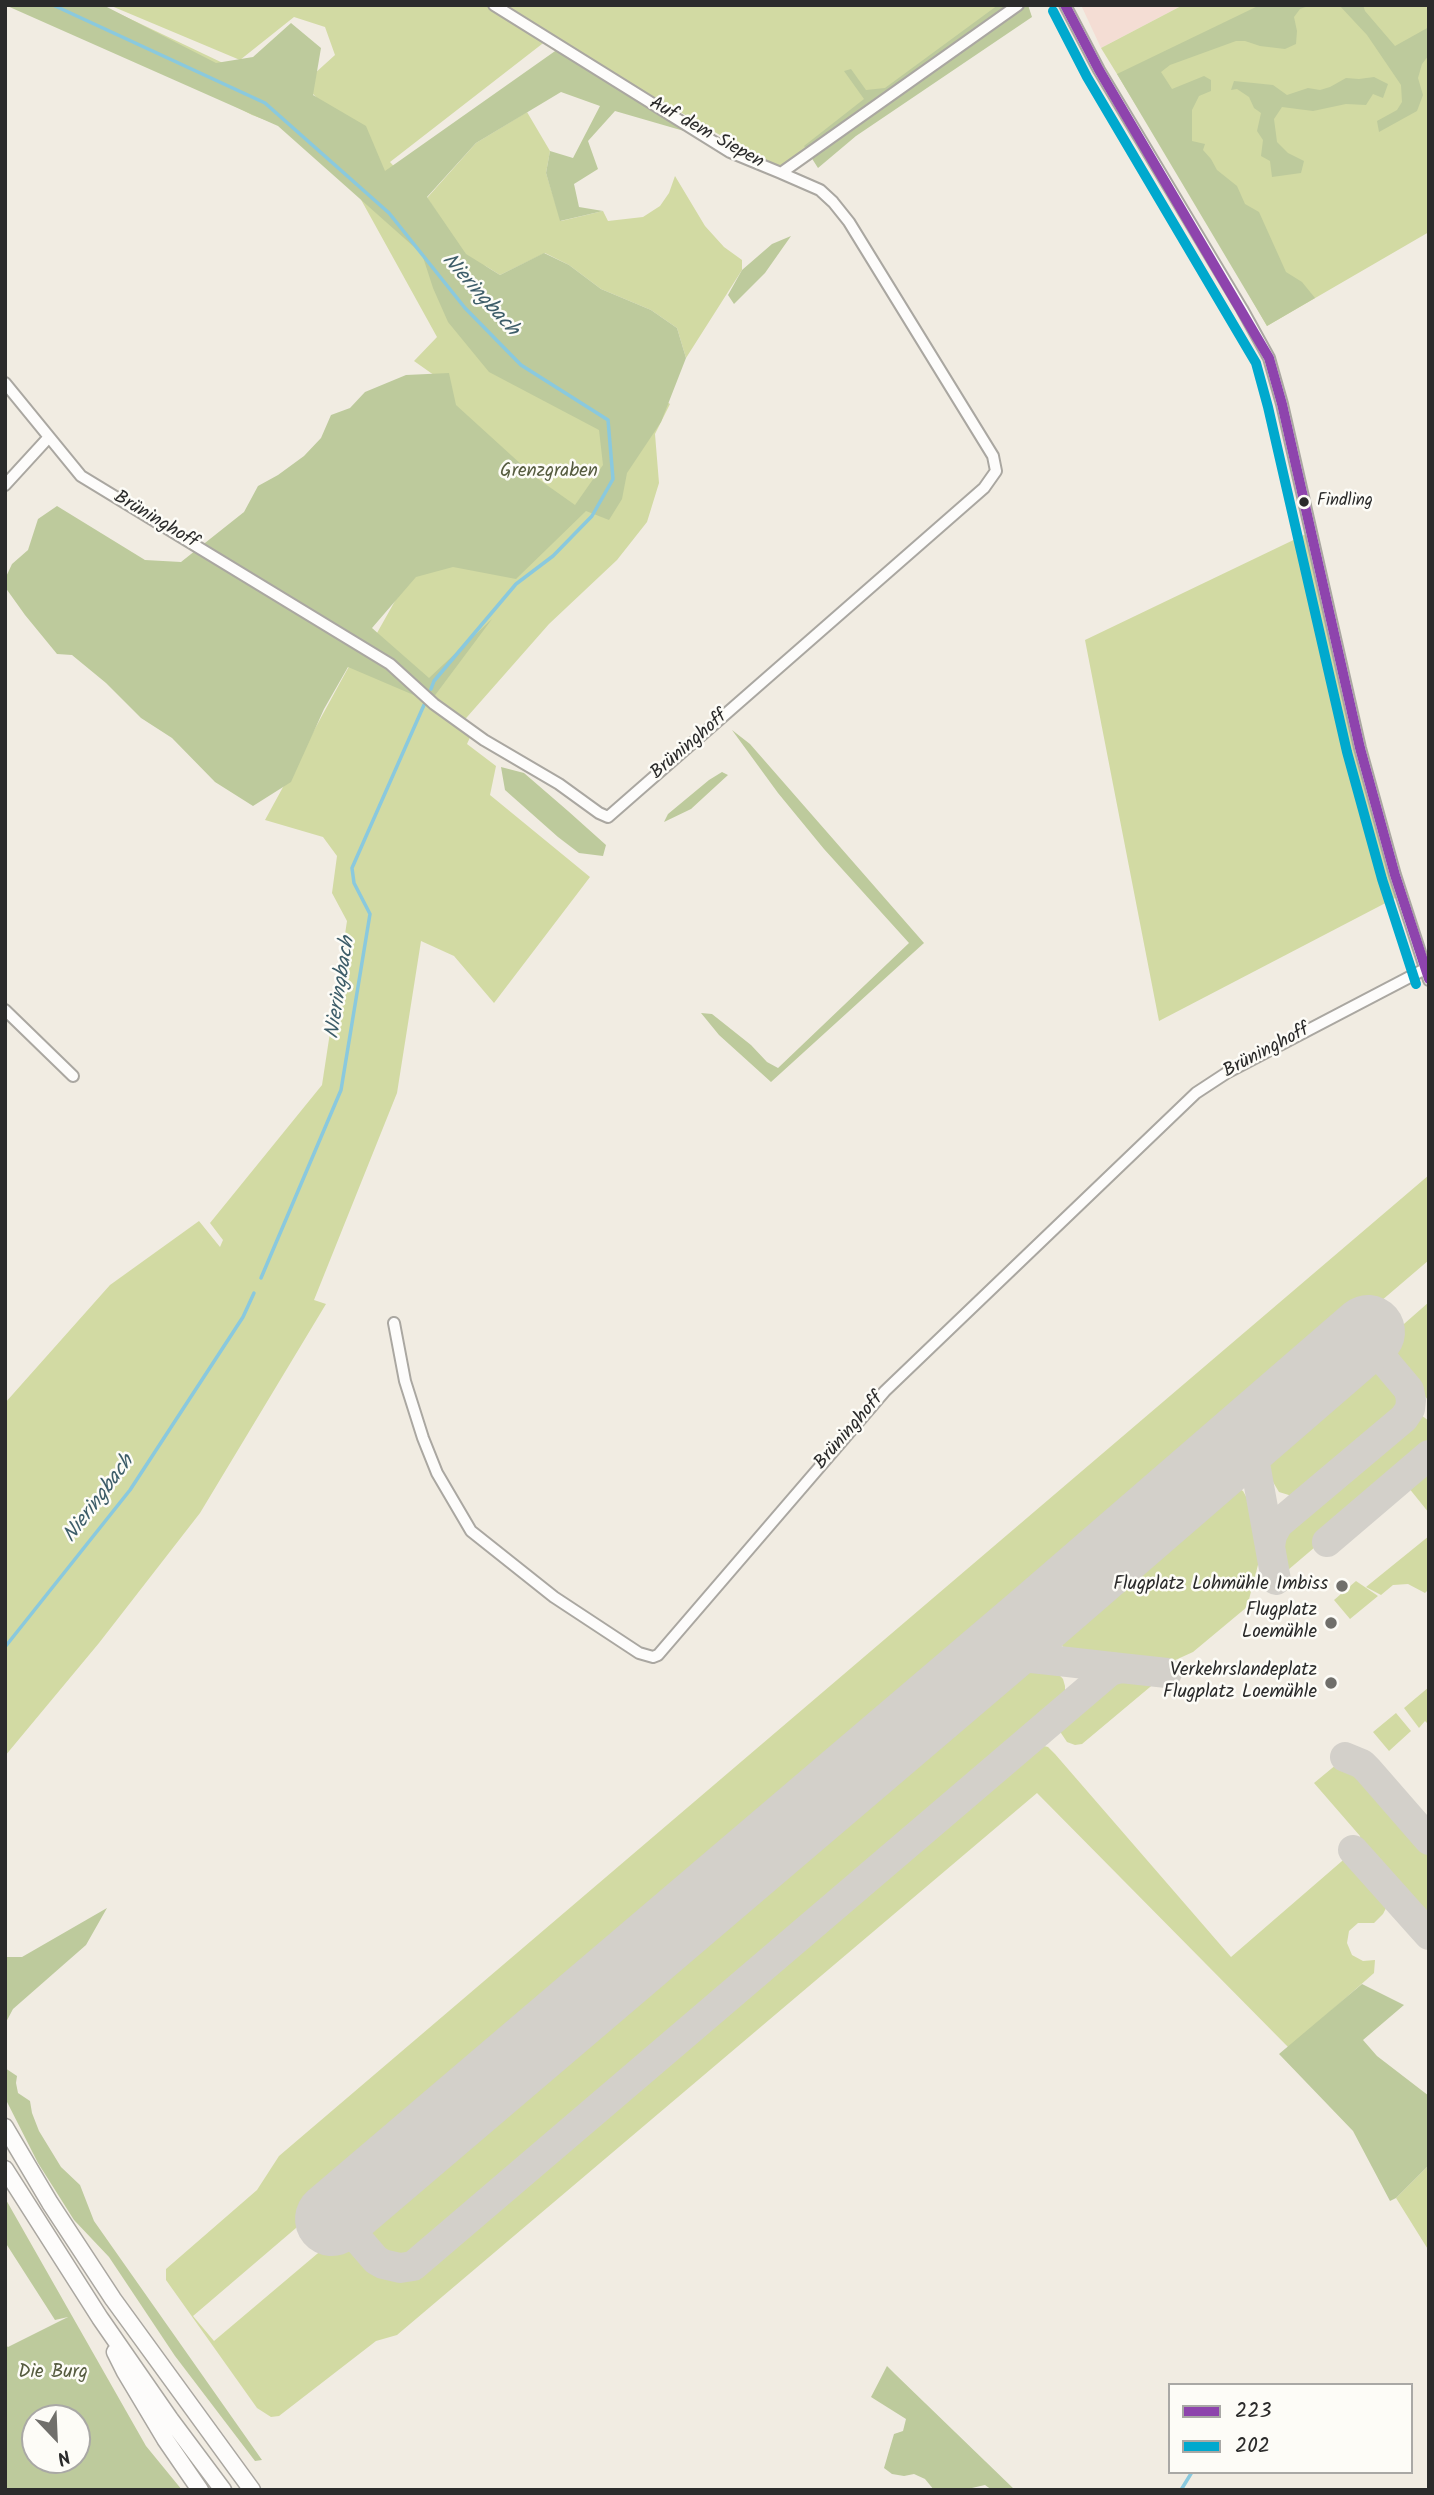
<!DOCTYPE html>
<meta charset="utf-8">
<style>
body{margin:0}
#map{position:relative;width:1434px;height:2495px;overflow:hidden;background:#f1ece2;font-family:Kalam,sans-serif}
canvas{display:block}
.frame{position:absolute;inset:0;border:7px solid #2b2b2b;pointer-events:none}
.legend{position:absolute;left:1168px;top:2383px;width:245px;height:91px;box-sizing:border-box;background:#fdfcf7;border:2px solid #a9a8a5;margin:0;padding:9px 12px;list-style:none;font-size:21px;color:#2b2b2b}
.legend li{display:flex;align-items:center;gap:14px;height:35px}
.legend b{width:35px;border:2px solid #a9a8a5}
.north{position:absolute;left:21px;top:2404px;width:70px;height:70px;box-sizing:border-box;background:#fdfcf7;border:2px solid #a9a8a5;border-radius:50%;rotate:157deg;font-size:19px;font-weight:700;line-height:28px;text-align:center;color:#2b2b2b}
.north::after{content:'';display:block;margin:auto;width:24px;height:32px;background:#706f6b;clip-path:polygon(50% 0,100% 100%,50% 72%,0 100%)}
</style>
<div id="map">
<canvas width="1434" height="2495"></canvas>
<div class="frame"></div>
<ul class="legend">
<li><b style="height:9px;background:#8e44ad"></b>223</li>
<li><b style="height:9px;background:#00a9ce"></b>202</li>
</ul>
<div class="north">N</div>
</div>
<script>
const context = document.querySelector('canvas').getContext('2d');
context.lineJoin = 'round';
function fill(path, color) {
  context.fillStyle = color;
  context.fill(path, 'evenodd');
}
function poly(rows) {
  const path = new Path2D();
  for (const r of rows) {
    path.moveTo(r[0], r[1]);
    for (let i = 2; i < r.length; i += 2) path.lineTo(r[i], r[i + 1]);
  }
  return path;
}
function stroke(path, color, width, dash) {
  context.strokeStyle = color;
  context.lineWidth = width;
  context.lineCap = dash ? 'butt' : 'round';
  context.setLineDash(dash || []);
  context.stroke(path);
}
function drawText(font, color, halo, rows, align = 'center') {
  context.font = font + ' Kalam,sans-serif';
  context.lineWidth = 5;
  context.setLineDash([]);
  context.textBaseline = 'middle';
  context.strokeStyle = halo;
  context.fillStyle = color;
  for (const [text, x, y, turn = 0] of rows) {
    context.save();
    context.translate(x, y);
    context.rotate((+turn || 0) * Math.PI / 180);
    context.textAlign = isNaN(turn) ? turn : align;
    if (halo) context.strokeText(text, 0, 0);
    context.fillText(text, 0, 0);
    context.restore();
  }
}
fill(poly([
 [1081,5,1183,5,1101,48]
]), '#f4ddd4');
fill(poly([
 [101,5,225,64,326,107,303,84,335,55,325,27,294,17,240,60,109,5,1010,5,782,166,775,167,551,37,390,162,439,216,427,198,476,143,527,112,550,151,546,173,561,221,603,211,608,221,643,217,660,206,669,193,675,176,705,226,724,247,742,260,742,270,686,358,677,328,651,310,601,289,569,265,545,253,500,275,484,265,615,366,670,404,655,434,659,483,647,522,617,560,549,624,460,725,472,733,467,744,496,766,490,795,590,877,494,1003,454,956,421,941,397,1093,314,1300,326,1304,200,1513,99,1643,5,1756,5,1403,110,1285,199,1221,220,1247,223,1240,210,1223,322,1085,347,921,332,893,337,856,323,837,265,820,353,659,368,649,427,544,448,385,414,361,437,337,359,196,284,127,252,115,149,62],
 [1183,5,1429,5,1429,232,1267,326,1198,206,1101,48],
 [1306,534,1347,717,1399,896,1159,1021,1085,640],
 [1429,1175,1429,1260,193,2316,214,2341,343,2232,370,2263,383,2271,398,2275,406,2274,421,2268,1029,1748,1036,1744,1048,1747,1055,1754,1231,1957,1349,1855,1387,1897,1388,1904,1383,1914,1374,1923,1358,1923,1349,1931,1347,1943,1352,1955,1363,1961,1375,1960,1374,1973,1289,2048,1037,1793,397,2335,376,2341,279,2416,271,2417,257,2408,166,2280,166,2269,257,2190,279,2156],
 [1429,1302,1429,1401,1380,1345],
 [1369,1363,1379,1365,1399,1387,1402,1395,1399,1412,1394,1419,1310,1490,1292,1496,1279,1492,1270,1477,1265,1454,1269,1440,1351,1368,1360,1364],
 [1421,1415,1429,1421,1429,1450,1288,1570,1282,1540,1286,1527,1416,1416],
 [1429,1459,1429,1513,1404,1482],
 [1223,1484,1233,1485,1243,1491,1248,1500,1259,1561,1247,1607,1193,1652,1171,1662,1148,1665,1079,1657,1067,1652,1056,1637,1057,1621,1212,1488],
 [1429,1536,1429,1589,1425,1593,1408,1584,1393,1585,1381,1595,1366,1587],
 [1356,1581,1378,1596,1350,1619,1334,1600],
 [1010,1662,1054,1669,1063,1679,1065,1686,1065,1692,1061,1704,420,2254,402,2262,383,2258,368,2242,364,2232,364,2222,375,2204],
 [1122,1674,1155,1678,1156,1682,1082,1744,1075,1745,1067,1742,1061,1733,1060,1726,1063,1720,1112,1677],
 [1429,1687,1429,1725,1425,1721,1419,1728,1404,1708],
 [1396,1713,1411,1731,1389,1751,1373,1732],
 [1337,1764,1357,1772,1429,1854,1429,1926,1358,1846,1361,1842,1360,1836,1314,1783],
 [1429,2165,1429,2251,1396,2198]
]), '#d2daa3');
fill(poly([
 [5,5,103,5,216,63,253,57,291,23,321,48,313,95,366,126,385,171,558,49,684,131,615,111,588,141,598,169,574,184,579,207,603,211,560,221,546,173,550,151,573,158,600,106,561,92,476,143,427,197,466,254,500,275,544,253,569,265,601,289,651,310,677,328,686,358,661,422,627,473,622,499,609,520,586,511,516,579,453,567,416,577,372,628,429,678,492,619,430,702,348,667,324,709,291,782,253,806,215,782,172,738,141,718,106,683,72,655,57,654,25,615,5,587,5,579,12,564,28,550,38,519,57,506,145,560,181,562,244,512,258,486,278,475,304,456,321,438,331,415,350,408,365,392,406,375,449,373,456,405,534,476,575,505,603,465,599,430,489,372,448,322,433,288,422,254,278,126],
 [998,5,1028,5,1032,17,856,136,818,168,804,146,864,99,844,71,851,69,866,90,885,88],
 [1260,5,1311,5,1300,9,1294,17,1297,31,1296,44,1285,49,1260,46,1245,41,1236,41,1170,65,1161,72,1172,89,1204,76,1211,80,1211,91,1199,96,1192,110,1192,141,1205,144,1203,150,1211,159,1217,170,1237,186,1245,204,1259,212,1286,272,1302,282,1315,298,1267,326,1117,74],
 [1339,5,1363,5,1365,11,1395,46,1429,27,1429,55,1422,64,1418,78,1423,95,1417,111,1379,132,1377,121,1397,110,1402,102,1401,85,1367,35],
 [1374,77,1388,84,1383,98,1373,94,1366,105,1346,104,1313,111,1282,107,1274,119,1277,142,1288,153,1304,161,1301,173,1272,177,1270,161,1261,156,1263,140,1257,131,1261,113,1254,108,1249,97,1237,89,1231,90,1234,81,1273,85,1287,95,1308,88,1320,90,1330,87,1346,78,1359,79],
 [791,236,765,273,734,304,728,295,742,270,772,244],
 [732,730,750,744,924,943,771,1082,719,1035,701,1013,712,1014,751,1045,767,1062,778,1068,909,943,824,849,778,793],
 [501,767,524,773,568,811,606,845,603,856,579,853,558,837,505,790],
 [722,772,728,775,691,809,664,822,668,814,709,780],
 [107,1908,86,1945,13,2009,5,2024,5,1957,22,1957],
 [1362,1984,1404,2005,1363,2040,1377,2056,1429,2096,1429,2165,1396,2198,1390,2201,1353,2131,1279,2054],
 [5,2068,17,2076,16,2083,18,2093,30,2101,32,2113,39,2131,61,2167,80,2185,94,2221,262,2460,255,2461,175,2356,109,2257,74,2220,38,2163,5,2098],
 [5,2198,146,2446,182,2490,5,2490,5,2345,8,2347,68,2317,55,2320,5,2242],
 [35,2418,77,2418,77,2460,35,2460],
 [887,2366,895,2374,1015,2490,992,2490,985,2485,963,2490,934,2490,925,2479,914,2474,904,2476,892,2474,884,2468,894,2434,903,2431,906,2419,871,2397]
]), '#bdca9c');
stroke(poly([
 [53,5,265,103,389,213,465,308,521,365,608,420,613,479,592,516,553,556,516,584,434,681,431,689],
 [261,1278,341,1090,370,914,354,883,352,868,424,705],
 [5,1647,130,1490,243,1317,254,1293],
 [1181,2490,1192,2472]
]), '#8ac9de', 3.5);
stroke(poly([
 [1260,1425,1254,1436,1252,1447,1276,1580],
 [1210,1468,1222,1461,1240,1460,1253,1468,1257,1476],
 [1327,1542,1429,1455],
 [1270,1546,1272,1535,1278,1524,1404,1418,1410,1409,1411,1400,1409,1390,1377,1352,1359,1347,1338,1358],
 [1041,1615,1031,1628,1030,1635,1031,1643,1041,1656,1050,1660,1121,1668],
 [987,1661,1003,1655,1050,1660],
 [1345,1757,1362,1764,1368,1770,1429,1840],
 [1353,1850,1429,1935],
 [357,2198,351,2206,348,2220,357,2238,376,2260,383,2264,400,2268,413,2266,1110,1671,1121,1668,1167,1673]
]), '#d3d0ca', 30);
stroke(poly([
 [332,2219,1041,1615,1368,1332]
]), '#d3d0ca', 74);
const minor = poly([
 [494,5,730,152,781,173,1018,5],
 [1065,5,1099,70,1242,309,1269,358,1282,404,1360,748,1395,875,1429,980],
 [5,383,81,476,390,664,434,704,484,740,559,784,599,813,608,817,984,488,996,471,993,456,849,222,833,202,820,190,781,173],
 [5,485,49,437],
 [5,1010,73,1076],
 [394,1323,405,1381,423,1438,437,1473,471,1531,554,1597,639,1653,653,1657,658,1655,885,1391,1196,1093,1228,1072,1425,969]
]);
const highway = poly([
 [5,2127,50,2203,113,2299,252,2490],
 [5,2169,100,2318,170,2419,223,2490],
 [115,2352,125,2372,165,2439,200,2490]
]);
stroke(minor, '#aaa7a1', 14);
stroke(highway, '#aaa7a1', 19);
stroke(minor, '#fdfcfb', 10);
stroke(highway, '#fdfcfb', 16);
stroke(poly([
 [1065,5,1099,70,1269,358,1282,404,1360,748,1395,875,1429,979]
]), '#8e44ad', 10);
stroke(poly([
 [1053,11,1087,77,1256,363,1268,407,1347,752,1382,879,1416,984]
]), '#00a9ce', 10);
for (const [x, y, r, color] of [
 [1304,502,6,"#2b2b2b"],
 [1342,1586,7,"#706f6b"],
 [1331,1623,7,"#706f6b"],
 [1331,1683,7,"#706f6b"]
]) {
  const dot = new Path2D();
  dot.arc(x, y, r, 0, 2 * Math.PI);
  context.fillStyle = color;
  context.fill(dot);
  stroke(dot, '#fdfcf7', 2.5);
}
drawText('17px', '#2b2b2b', '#fdfcf7', [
 ["Findling",1317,502]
], 'left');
drawText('19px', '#2b2b2b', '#fdfcf7', [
 ["Auf dem Siepen",706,134,29],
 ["Brüninghoff",155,521,31],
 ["Brüninghoff",690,746,-41],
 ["Brüninghoff",1267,1052,-28],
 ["Brüninghoff",850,1432,-49]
]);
drawText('19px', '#555b3f', '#fdfcf7', [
 ["Grenzgraben",549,473],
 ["Die Burg",53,2374]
]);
drawText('19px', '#2b2b2b', '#fdfcf7', [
 ["Flugplatz Lohmühle Imbiss",1328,1586],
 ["Flugplatz",1317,1612],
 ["Loemühle",1317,1634],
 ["Verkehrslandeplatz",1317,1672],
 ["Flugplatz Loemühle",1317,1694]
], 'right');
drawText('italic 21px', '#3d5d69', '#fdfcf7', [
 ["Nieringbach",479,296,48],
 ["Nieringbach",342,988,-81],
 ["Nieringbach",100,1500,-53]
]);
</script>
